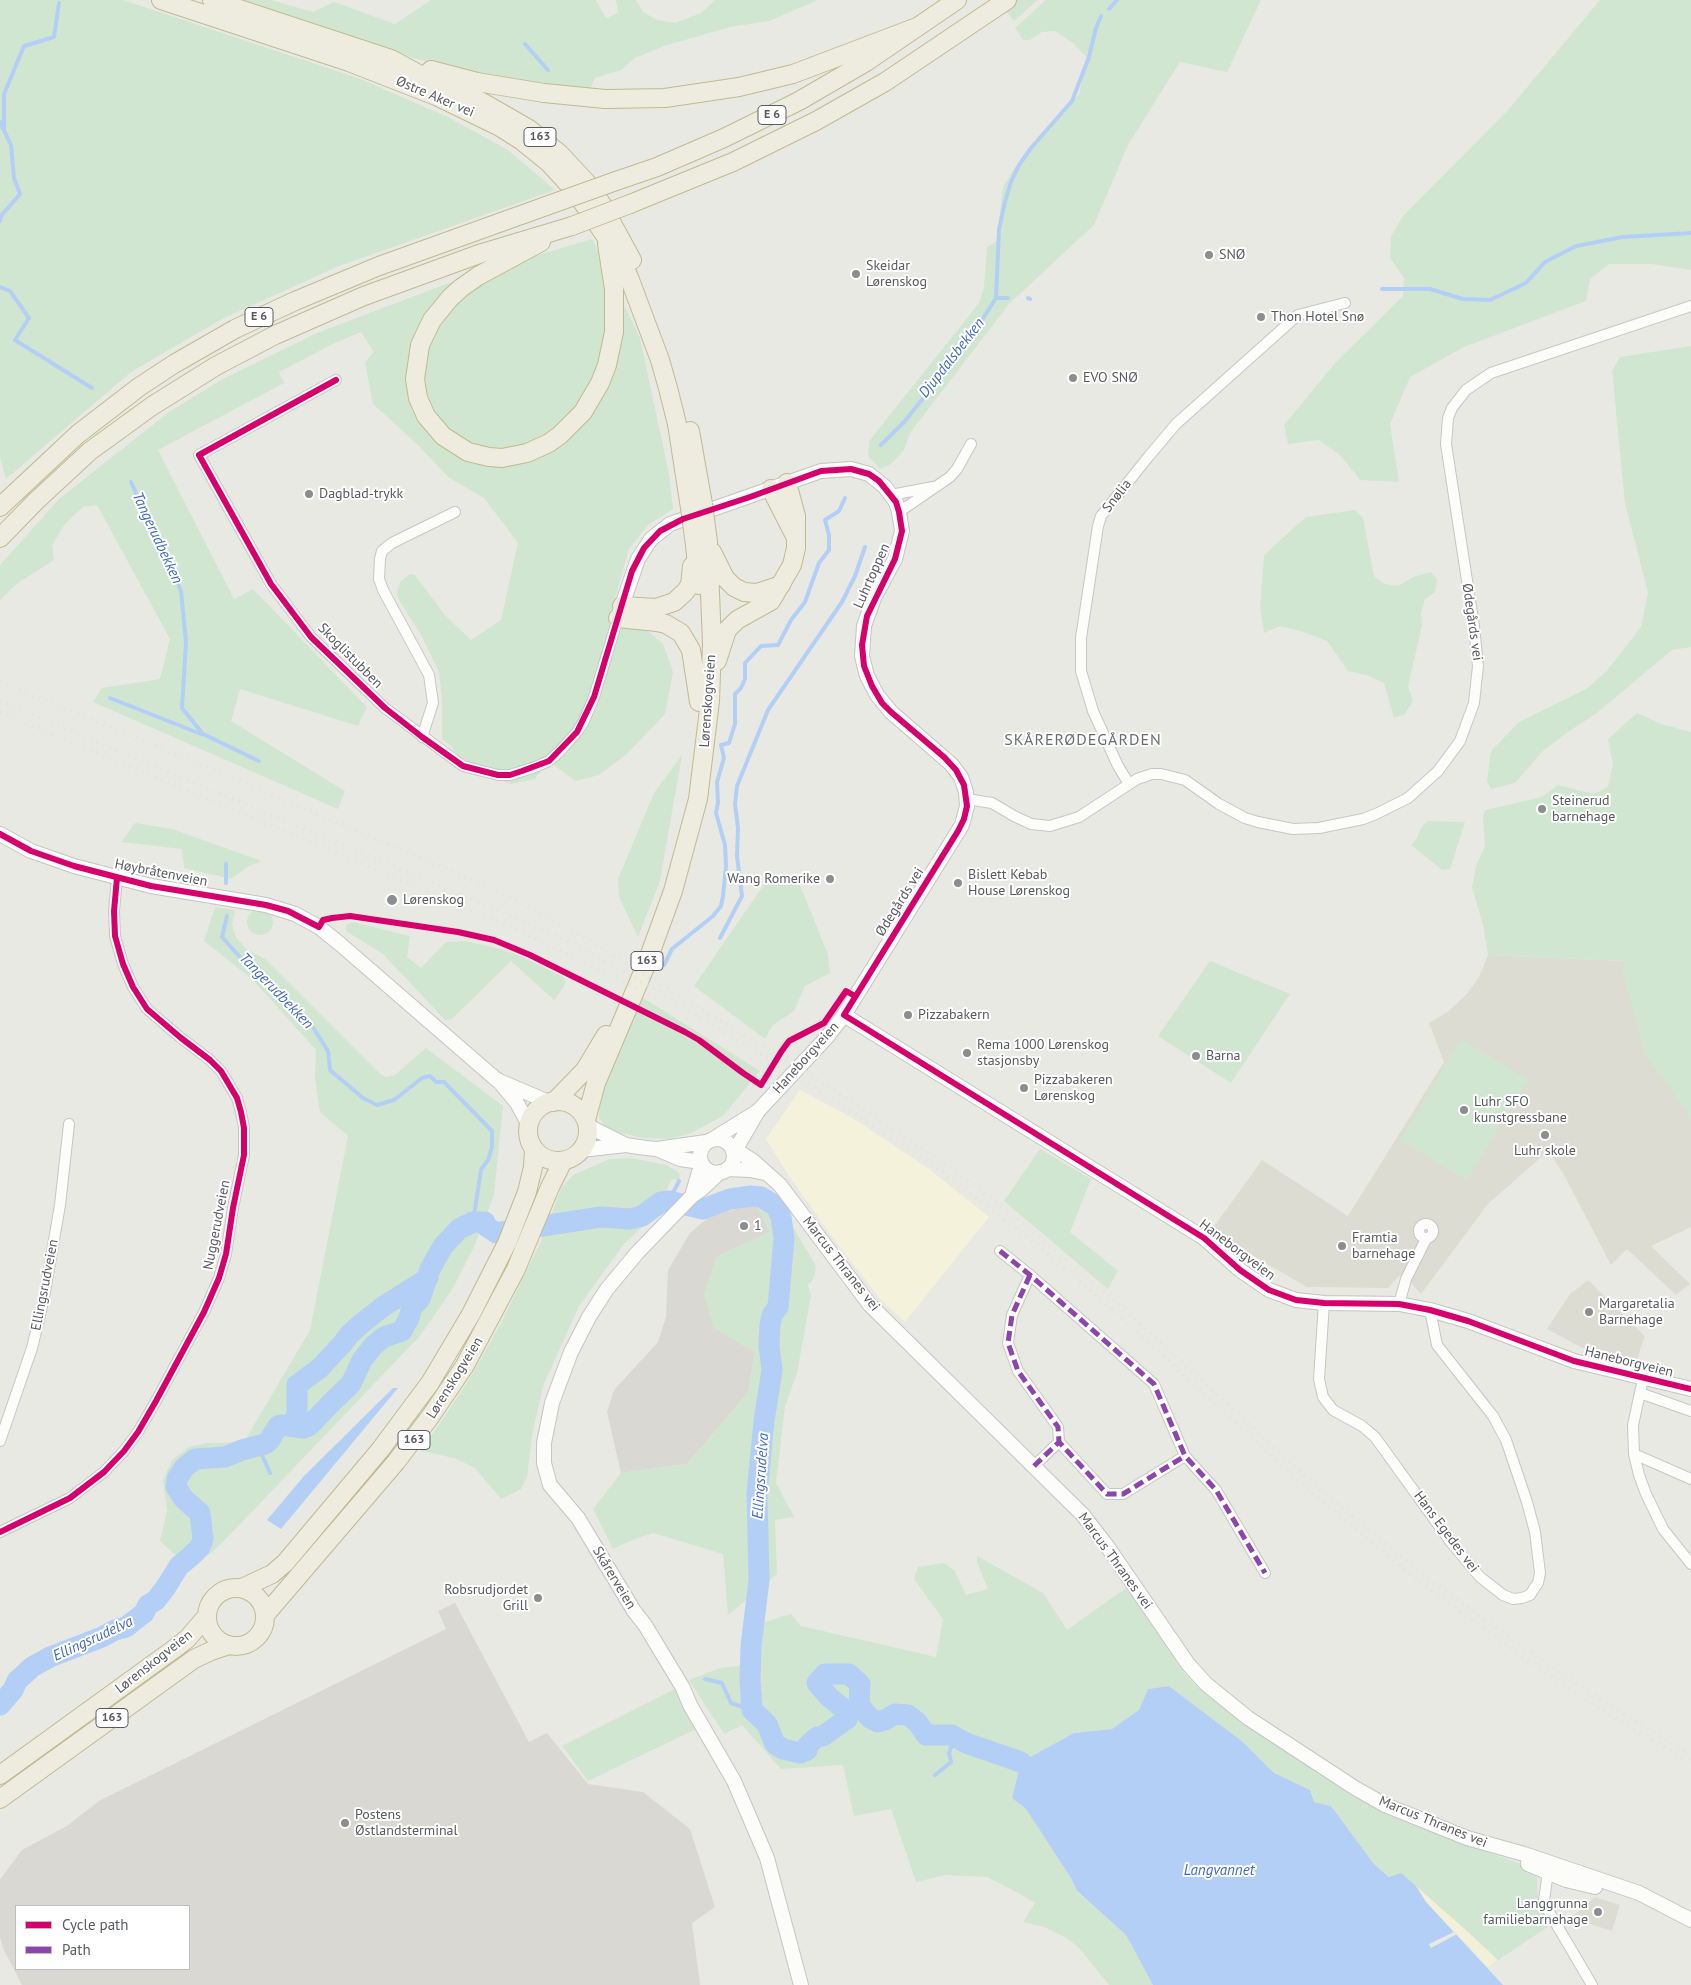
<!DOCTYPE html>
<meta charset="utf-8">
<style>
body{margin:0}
#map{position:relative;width:1691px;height:1985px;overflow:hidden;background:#e9e9e3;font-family:"PT Sans",sans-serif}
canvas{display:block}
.legend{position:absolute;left:15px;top:1905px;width:175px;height:65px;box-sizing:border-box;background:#fff;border:1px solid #bdbdc0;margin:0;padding:6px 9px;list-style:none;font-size:15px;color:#595b61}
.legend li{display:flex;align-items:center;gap:10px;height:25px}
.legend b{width:25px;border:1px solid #bdbdc0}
</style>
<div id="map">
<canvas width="1691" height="1985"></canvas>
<ul class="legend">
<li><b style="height:6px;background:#d6006c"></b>Cycle path</li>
<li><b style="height:6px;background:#8e44ad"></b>Path</li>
</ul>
</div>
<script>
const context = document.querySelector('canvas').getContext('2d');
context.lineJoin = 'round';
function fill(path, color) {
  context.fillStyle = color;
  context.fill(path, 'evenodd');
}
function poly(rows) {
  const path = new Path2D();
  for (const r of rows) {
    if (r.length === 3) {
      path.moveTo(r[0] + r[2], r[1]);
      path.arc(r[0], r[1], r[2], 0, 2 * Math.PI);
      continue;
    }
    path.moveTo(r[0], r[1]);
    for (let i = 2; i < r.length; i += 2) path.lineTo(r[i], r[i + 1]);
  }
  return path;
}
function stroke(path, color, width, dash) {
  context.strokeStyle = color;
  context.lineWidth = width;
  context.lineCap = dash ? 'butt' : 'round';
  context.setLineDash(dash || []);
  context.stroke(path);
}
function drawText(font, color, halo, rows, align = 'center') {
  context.font = font + ' "PT Sans",sans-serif';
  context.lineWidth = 4;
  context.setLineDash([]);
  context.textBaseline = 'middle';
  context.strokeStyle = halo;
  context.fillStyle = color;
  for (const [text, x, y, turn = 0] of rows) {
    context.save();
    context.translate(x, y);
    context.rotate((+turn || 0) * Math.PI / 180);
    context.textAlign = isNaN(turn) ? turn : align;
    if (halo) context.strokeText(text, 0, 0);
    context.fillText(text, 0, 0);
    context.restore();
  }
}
fill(poly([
 [800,1090,854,1119,929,1169,989,1217,905,1322,881,1300,837,1243,789,1176,766,1139]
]), '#f4f2db');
fill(poly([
 [752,1204,758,1208,770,1232,716,1257,713,1327,755,1352,748,1393,687,1464,621,1473,607,1412,614,1390,658,1342,666,1317,668,1270,690,1233,709,1217],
 [455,1603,529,1742,547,1733,588,1784,643,1792,690,1829,715,1907,692,1923,700,1985,22,1985,3,1948,0,1937,0,1880,22,1850,67,1826,99,1801,446,1629,438,1611],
 [189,1906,189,1969,16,1969,16,1906]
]), '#d9d8d3');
fill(poly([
 [1488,955,1625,961,1691,1118,1691,1227,1651,1246,1690,1284,1676,1295,1627,1249,1611,1265,1563,1173,1548,1151,1488,1204,1421,1294,1403,1274,1398,1277,1388,1288,1307,1287,1255,1257,1213,1228,1262,1160,1348,1216,1444,1062,1429,1023,1449,1011,1466,995,1479,977],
 [1588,1280,1645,1336,1636,1362,1583,1348,1547,1329,1570,1294],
 [1595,1897,1620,1905,1612,1931,1571,1918]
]), '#dddcd2');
fill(poly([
 [0,0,123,0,358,78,448,117,508,150,555,190,339,266,222,319,131,372,6,479,0,456],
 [235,0,271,0,313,12,334,2,395,24,431,0,596,0,606,18,618,13,616,0,636,0,643,12,657,20,675,23,701,13,715,0,818,0,769,21,730,27,664,46,635,58,621,70,595,78,590,89,493,77,450,68,399,54],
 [997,0,1038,0,1014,21],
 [1046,0,1261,0,1227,72,1180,62,1128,145,1094,225,1009,304,910,433,904,450,891,464,880,469,868,456,869,441,979,303,984,287,987,247,997,241,1003,187,1015,167,1079,94,1087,58,1073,43,1055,31,1042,32,1030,40,1023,40,1015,28],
 [1600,0,1691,0,1691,270,1651,264,1609,264,1590,279,1586,301,1464,347,1410,377,1390,424,1399,482,1360,480,1341,456,1319,440,1288,444,1284,425,1336,362,1403,296,1404,278,1390,258,1391,236,1403,216,1509,109],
 [592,239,640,338,669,474,673,509,648,525,629,549,614,602,663,644,673,672,665,714,628,753,599,775,575,781,549,761,535,779,511,784,463,766,451,746,442,739,442,700,439,672,421,635,399,600,397,593,400,582,410,574,415,575,445,615,471,640,501,620,518,543,484,498,448,477,419,446,373,404,365,362,374,352,361,332,333,344,279,372,284,383,158,450,234,599,253,589,367,707,358,726,240,689,231,721,345,791,338,809,93,702,102,688,160,679,170,639,97,505,83,507,65,524,52,545,54,560,18,583,0,600,0,565,59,499,169,412,221,380,317,333,467,276],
 [1691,346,1691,647,1672,650,1597,713,1565,734,1543,751,1515,783,1491,789,1487,781,1491,751,1519,722,1586,689,1605,673,1641,627,1648,593,1625,503,1612,371,1620,357],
 [1355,510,1363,518,1374,576,1384,584,1398,586,1413,577,1431,572,1437,580,1435,592,1425,599,1421,612,1422,626,1408,686,1413,701,1405,714,1394,718,1384,683,1366,675,1348,671,1327,641,1301,631,1280,626,1264,633,1260,607,1264,555,1306,517],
 [1637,713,1661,724,1691,732,1691,1118,1644,1053,1622,970,1625,961,1488,955,1483,925,1472,887,1476,866,1485,846,1483,816,1485,810,1542,797,1558,785,1594,794,1608,787,1613,764,1608,739],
 [682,755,660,881,638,937,619,897,618,879,654,793],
 [1428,821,1465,822,1450,869,1442,870,1411,845,1417,838,1422,826],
 [135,823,172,829,262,861,249,866,231,879,184,868,182,849,121,842],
 [772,873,799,883,828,954,830,973,805,986,794,1011,773,1025,765,1039,694,986],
 [215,907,235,910,232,925,236,937,247,950,265,959,379,1073,386,1077,395,1075,426,1048,503,1106,494,1195,475,1245,453,1288,420,1336,221,1544,191,1570,160,1541,167,1511,163,1480,172,1460,189,1447,206,1443,244,1442,310,1330,348,1136,320,1112,315,1078,316,1050,252,979,204,941],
 [260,922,13],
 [352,922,410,936,407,957,421,968,446,942,466,941,504,950,520,956,563,977,565,980,565,985,554,1000,511,961,452,1019,445,1020,383,954,346,931,346,925],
 [1210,961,1290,994,1231,1083,1158,1036],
 [640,996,760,1071,723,1116,691,1133,670,1139,643,1138,617,1132,604,1125,599,1117,601,1088],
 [1461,1039,1528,1080,1467,1181,1400,1140],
 [1040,1149,1091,1179,1070,1232,1118,1271,1108,1289,1004,1201],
 [632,1158,667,1165,679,1173,680,1181,672,1179,652,1218,624,1244,579,1306,543,1386,532,1436,527,1477,521,1489,501,1499,475,1468,454,1458,421,1451,469,1380,501,1323,541,1241,561,1189,573,1175,610,1159],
 [776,1198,816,1266,814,1278,808,1285,811,1296,797,1373,785,1406,776,1483,794,1517,775,1520,777,1574,728,1615,723,1554,653,1533,630,1541,613,1549,593,1509,621,1473,687,1464,748,1393,755,1352,713,1327,704,1294,716,1257,770,1232,758,1208],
 [977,1556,1043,1593,1067,1630,1126,1588,1159,1633,1182,1670,1196,1686,1239,1720,1320,1773,1390,1816,1526,1866,1537,1877,1538,1903,1549,1926,1488,1967,1427,1902,1415,1885,1390,1877,1374,1864,1331,1806,1314,1802,1310,1790,1274,1773,1243,1742,1169,1686,1148,1689,1140,1710,1112,1729,1074,1733,1021,1762,1012,1798,1026,1809,1071,1878,1077,1892,1126,1935,1153,1985,1109,1985,1079,1948,1065,1937,1044,1927,1023,1922,1035,1903,1020,1894,987,1877,946,1875,916,1882,891,1809,854,1816,843,1765,781,1769,742,1725,724,1734,689,1680,720,1668,749,1665,751,1677,756,1646,755,1625,791,1614,801,1626,936,1657,943,1619,914,1579,918,1567,944,1563,955,1571,966,1595,988,1589,977,1563],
 [675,1689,698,1728,588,1781,562,1746]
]), '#d0e6d1');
fill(poly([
 [1416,1886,1467,1931,1498,1960,1488,1967,1426,1902]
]), '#f2f0d7');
fill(poly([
 [393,1388,398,1388,281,1529,267,1520,304,1476],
 [1169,1686,1243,1742,1274,1773,1310,1790,1314,1802,1331,1806,1374,1864,1389,1877,1401,1873,1416,1886,1426,1902,1503,1985,1153,1985,1126,1935,1077,1891,1071,1878,1026,1809,1012,1798,1021,1762,1074,1733,1112,1729,1139,1710,1148,1689]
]), '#b4cff6');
fill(poly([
 [1456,1931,1457,1934,1431,1948,1429,1944]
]), '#e9e9e3');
stroke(poly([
 [1109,9,1117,0],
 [525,44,548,70],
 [0,122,11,145,14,178,20,194,1,216,0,221],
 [4,130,4,94,24,46,54,37,59,3],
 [0,287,10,291,29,318,15,340,92,388],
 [1382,289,1430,289,1463,299,1490,300,1526,283,1545,262,1576,246,1623,237,1691,233],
 [996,298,1008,298],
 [1028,298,1030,299],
 [881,445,905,421,970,339,996,298,999,229,1005,202,1011,182,1019,165,1031,148,1072,101,1089,57,1096,28,1101,16],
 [131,482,181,591,186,642,182,708,203,734,259,761],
 [110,698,201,734],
 [226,864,226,883],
 [227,916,222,937,240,957,309,1021,328,1051,330,1070,363,1098,377,1105,394,1100,422,1078,430,1076,436,1082,444,1082,492,1131,492,1147,488,1160,481,1170,473,1222],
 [720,938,742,896,737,856,738,828,735,804,737,786,768,710,842,602,855,576,865,547],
 [664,965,672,949,713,916,721,906,723,896,726,866,725,845,716,813,718,803,717,782,724,758,721,745,729,743,735,724,735,694,741,688,745,679,745,663,761,646,778,645,791,620,805,602,819,563,829,550,829,535,825,520,839,511,845,498],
 [669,1201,679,1181],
 [258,1446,270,1473],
 [705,1679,722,1683,731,1703,752,1710],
 [935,1775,951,1762,949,1753,955,1737]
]), '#b4cff6', 4);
stroke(poly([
 [292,1426,297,1414,297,1385,320,1368,343,1343,349,1335,362,1323,384,1306,428,1278],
 [0,1705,13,1690,17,1681,32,1667,50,1657,102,1637,115,1630,126,1627,144,1613,148,1605,156,1600,166,1587,179,1566,191,1556,200,1547,203,1539,200,1513,184,1499,176,1487,177,1479,184,1468,195,1459,225,1457,242,1450,265,1444,269,1441,278,1426,281,1425,303,1428,309,1426,334,1400,351,1384,362,1360,374,1345,384,1337,402,1331,409,1318,412,1307,420,1299,430,1269,443,1246,459,1229,473,1222,485,1222,486,1226,496,1233,601,1217,630,1219,642,1216,661,1202,669,1201,703,1209,730,1199,751,1196,761,1197,776,1206,781,1217,784,1238,778,1307,772,1315,770,1325,769,1346,772,1370,764,1421,757,1494,759,1580,751,1646,750,1680,752,1710,767,1724,775,1744,783,1749,800,1753,807,1750,808,1745,817,1737,823,1736,847,1719,846,1711,829,1697,817,1683,825,1674,849,1674,860,1684,859,1705,870,1718,878,1722,885,1720,895,1714,908,1715,917,1722,926,1735,952,1735,966,1743,1021,1762]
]), '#b4cff6', 21);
const street = poly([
 [336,380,199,455,271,584,311,637,385,708,463,766,498,775,510,775,535,767,549,761,560,751,577,732,584,721,594,697,618,618],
 [891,495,933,487],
 [899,512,950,477,957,469,971,444],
 [422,737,433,703,429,675,383,590,379,579,380,559,382,551,392,543,455,512],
 [1129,784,1118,766,1093,711,1081,671,1081,638,1098,526,1101,516,1149,456,1176,424,1298,315,1345,303],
 [967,799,992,803,1014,816,1031,824,1050,826,1079,817,1137,779,1152,774,1161,774,1185,780,1219,804,1245,818,1258,822,1293,829,1319,828,1363,819,1376,814,1408,798,1438,771,1460,741,1474,703,1476,684,1478,666,1474,626,1446,444,1448,418,1452,408,1466,390,1491,373,1691,306],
 [1426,1231,7],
 [1000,1251,1030,1275,1154,1384,1185,1456,1216,1490,1265,1573],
 [1030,1275,1012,1315,1008,1343,1018,1371,1058,1427,1059,1442],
 [1324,1303,1319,1379,1323,1397,1333,1410,1362,1426,1375,1437,1450,1541,1480,1577,1503,1595,1513,1599,1522,1598,1530,1595,1535,1587,1538,1583,1540,1573,1535,1532,1527,1502,1506,1440,1493,1416,1437,1345,1430,1310],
 [1399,1304,1406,1279,1426,1239],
 [1643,1379,1633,1425,1634,1454,1639,1475,1646,1494,1663,1529,1691,1564],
 [1640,1393,1691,1411],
 [0,1441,32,1348,44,1298,60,1205,69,1124],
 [1634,1454,1691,1479],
 [1034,1466,1059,1442,1107,1494,1123,1494,1185,1456],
 [0,1532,70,1498,104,1472,124,1451,138,1432,156,1401,204,1312,219,1278,226,1254,233,1208,244,1155,244,1128,241,1112,237,1098,221,1071,210,1060,181,1038,147,1009,133,987,123,964,115,936,114,911,117,878],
 [1548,1872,1544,1900,1548,1910,1592,1985]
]);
const secondary = poly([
 [619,614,638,559,651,539,670,524,821,471,851,469,869,474,885,487,896,502,899,512,902,531,895,559,874,598,864,626,862,656,867,676,877,695,891,712,951,764,961,777,966,792,967,806,962,825,844,1015,827,1037,758,1111,740,1142,733,1150],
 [0,834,31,851,74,866,151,886,266,905,295,914,319,927,340,944,490,1074,497,1080,551,1103],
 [844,1015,1204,1238,1240,1270,1269,1290,1296,1300,1324,1303,1399,1304,1430,1310,1468,1321,1574,1361,1691,1389],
 [498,1080,517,1103,529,1125],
 [588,1126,626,1145,646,1148,657,1149,706,1142],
 [717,1156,17],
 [713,1139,758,1111],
 [657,1149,680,1159,701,1162],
 [581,1150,626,1145],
 [733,1152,739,1152,753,1161,780,1185,870,1305,1083,1515,1107,1546,1188,1664,1206,1684,1248,1718,1355,1788,1385,1805,1467,1838,1524,1854,1639,1893,1691,1920],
 [727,1169,750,1170,765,1173],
 [720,1172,702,1189,692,1196,637,1253,607,1289,589,1317,571,1352,552,1403,544,1443,544,1463,550,1485,578,1518,634,1611,645,1625,683,1688,690,1705,734,1781,767,1858,801,1985],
 [692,1196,699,1172,702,1166],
 [1528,1864,1566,1880,1595,1887]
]);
const highway = poly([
 [161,0,349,62,436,96,500,127,522,141,549,163,572,188,588,210,622,261,630,280,660,360,668,388,677,424,690,508],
 [212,0,391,59,424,77,482,102,529,129,559,153,586,182,601,203,632,260],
 [431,70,477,82,544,93,605,99,665,98,739,87,793,74,917,27],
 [616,181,657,167,724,138,799,101,866,62,957,0],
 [630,204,733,162,816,121,885,82,1007,0],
 [541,242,478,276,461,288,450,298,432,320,420,345,415,379,418,398,426,416,443,436,468,452,489,457,502,458,527,453,549,443,560,435,583,412,600,383,607,365,614,332,614,289,607,244],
 [690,431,703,504],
 [771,489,795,536],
 [0,507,78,434,139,387,174,364,235,329,295,301,379,266,560,201],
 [0,538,35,502,90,451,152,406,216,366,275,335,364,296,482,253,572,226],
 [695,545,699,585],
 [712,552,725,578,734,587,744,592,757,593,781,585],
 [622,606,656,608,674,602,685,592,690,585,692,566],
 [618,618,657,622,666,624,681,633,691,650,699,702],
 [717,661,727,630,737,620,771,601,792,565,796,548,796,516,787,483],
 [558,1131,30],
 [554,1102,585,1070,606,1035],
 [586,1120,596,1083,646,965,673,891,698,799,710,701,712,644,708,542],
 [236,1617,29],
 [242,1588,272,1574,285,1563,380,1450,430,1383,471,1314,507,1243,527,1192,533,1167,534,1149],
 [266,1614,396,1462,430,1417,464,1367,516,1269,550,1187,563,1161],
 [0,1775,174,1649,187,1639,207,1616],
 [0,1799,194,1659,211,1651,229,1645]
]);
stroke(street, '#c6c7c5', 12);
stroke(secondary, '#c4c5c4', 16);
stroke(highway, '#c0ba90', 20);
stroke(street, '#fcfcfb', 10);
stroke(secondary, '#fcfcfb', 14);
stroke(highway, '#eeecdf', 18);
stroke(poly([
 [0,682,259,789,500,892,581,936,836,1091,951,1168,1028,1227,1118,1303,1315,1485,1425,1576,1547,1664,1638,1723,1691,1754],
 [0,701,514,917,576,945,647,985,831,1098,946,1175,1031,1240,1112,1309,1310,1491,1420,1582,1542,1671,1610,1715,1691,1763],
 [0,712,510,926,655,997]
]), '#e2e2e1', 4, [1, 6]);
const highwayBridge = poly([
 [560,201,616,181],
 [572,226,630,204],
 [703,504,708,542],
 [690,508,695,545]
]);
stroke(highwayBridge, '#c0ba90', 20, []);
stroke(highwayBridge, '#eeecdf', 18);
stroke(poly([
 [1000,1251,1030,1275,1154,1384,1185,1456,1216,1490,1265,1573],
 [1030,1275,1012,1315,1008,1343,1018,1371,1058,1427,1059,1442],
 [1034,1466,1059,1442,1107,1494,1123,1494,1185,1456]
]), '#8e44ad', 5, [10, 5]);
stroke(poly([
 [336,380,199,455,271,584,311,637,385,708,422,737,463,766,498,775,510,775,522,771,549,761,577,732,594,697,632,571,644,548,660,531,683,519,750,497,821,471,851,469,869,474,879,481,896,502,899,512,902,531,895,559,867,616,862,645,864,666,872,686,882,703,891,712,944,757,956,770,964,785,967,806,964,819,958,831,844,1015,1204,1238,1240,1270,1269,1290,1296,1300,1324,1303,1399,1304,1430,1310,1468,1321,1574,1361,1691,1389],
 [0,834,31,851,74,866,151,886,266,905,288,911,319,927,323,920,332,918,350,916,458,932,494,940,530,955,685,1032,699,1040,743,1073,761,1085,781,1052,789,1041,824,1023,846,991,855,996],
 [0,1532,70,1498,104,1472,124,1451,138,1432,156,1401,204,1312,219,1278,226,1254,233,1208,244,1155,244,1128,241,1112,237,1098,221,1071,210,1060,181,1038,147,1009,133,987,123,964,115,936,114,911,117,878]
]), '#d6006c', 6);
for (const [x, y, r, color] of [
 [1209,255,5,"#8b8d8e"],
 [856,274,5,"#8b8d8e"],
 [1261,317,5,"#8b8d8e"],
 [1073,378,5,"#8b8d8e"],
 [309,494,5,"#8b8d8e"],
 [1542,809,5,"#8b8d8e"],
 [830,879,5,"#8b8d8e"],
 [958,883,5,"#8b8d8e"],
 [392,900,6,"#8b8d8e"],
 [908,1015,5,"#8b8d8e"],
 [967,1053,5,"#8b8d8e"],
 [1196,1056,5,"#8b8d8e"],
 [1024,1088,5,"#8b8d8e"],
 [1464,1110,5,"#8b8d8e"],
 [1545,1135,5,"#8b8d8e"],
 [744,1226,5,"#8b8d8e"],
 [1342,1246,5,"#8b8d8e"],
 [1589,1312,5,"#8b8d8e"],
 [538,1598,5,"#8b8d8e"],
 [345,1823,5,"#8b8d8e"],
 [1598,1912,5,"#8b8d8e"]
]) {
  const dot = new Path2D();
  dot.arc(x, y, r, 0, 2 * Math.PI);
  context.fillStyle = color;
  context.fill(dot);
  stroke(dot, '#fff', 2);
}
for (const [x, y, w] of [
 [772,115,28],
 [540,137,32],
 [259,317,28],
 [647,961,32],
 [414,1440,32],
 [112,1718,32]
]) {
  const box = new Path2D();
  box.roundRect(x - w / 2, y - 9.5, w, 19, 4);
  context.fillStyle = '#fff';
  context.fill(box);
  stroke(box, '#595b61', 1);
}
drawText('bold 12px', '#595b61', null, [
 ["E 6",772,115],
 ["163",540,137],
 ["E 6",259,317],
 ["163",647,961],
 ["163",414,1440],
 ["163",112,1718]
]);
drawText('14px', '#595b61', '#fff', [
 ["Østre Aker vei",435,97,23],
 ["Snølia",1117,496,-52],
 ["Luhrtoppen",872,576,-66],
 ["Ødegårds vei",1472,622,82],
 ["Skoglistubben",350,656,45],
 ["Lørenskogveien",708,701,-86],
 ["Høybråtenveien",161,873,11],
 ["Ødegårds vei",900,902,-58],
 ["Haneborgveien",806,1058,-48],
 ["Nuggerudveien",217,1225,-79],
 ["Haneborgveien",1237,1250,37],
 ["Marcus Thranes vei",841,1264,52],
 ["Ellingsrudveien",45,1285,-79],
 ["Haneborgveien",1629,1362,14],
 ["Lørenskogveien",455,1378,-58],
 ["Hans Egedes vei",1446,1532,53],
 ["Marcus Thranes vei",1115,1561,54],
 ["Skårerveien",614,1578,59],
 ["Lørenskogveien",154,1662,-38],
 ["Marcus Thranes vei",1433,1822,22]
]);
drawText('14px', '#595b61', '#fff', [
 ["SNØ",1219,255],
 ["Skeidar",866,266],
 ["Lørenskog",866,282],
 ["Thon Hotel Snø",1271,317],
 ["EVO SNØ",1083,378],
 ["Dagblad-trykk",319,494],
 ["Steinerud",1552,801],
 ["barnehage",1552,817],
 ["Bislett Kebab",968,875],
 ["House Lørenskog",968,891],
 ["Wang Romerike",820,879,"right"],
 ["Lørenskog",403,900],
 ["Pizzabakern",918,1015],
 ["Rema 1000 Lørenskog",977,1045],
 ["stasjonsby",977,1061],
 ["Barna",1206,1056],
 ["Pizzabakeren",1034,1080],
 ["Lørenskog",1034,1096],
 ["Luhr SFO",1474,1102],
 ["kunstgressbane",1474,1118],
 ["Luhr skole",1545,1151,"center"],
 ["1",754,1226],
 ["Framtia",1352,1238],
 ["barnehage",1352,1254],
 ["Margaretalia",1599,1304],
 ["Barnehage",1599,1320],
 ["Robsrudjordet",528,1590,"right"],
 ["Grill",528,1606,"right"],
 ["Postens",355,1815],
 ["Østlandsterminal",355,1831],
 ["Langgrunna",1588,1904,"right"],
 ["familiebarnehage",1588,1920,"right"]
], 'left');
drawText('italic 15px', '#426ac1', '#fff', [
 ["Djupdalsbekken",952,358,-52],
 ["Tangerudbekken",157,538,65],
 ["Tangerudbekken",276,991,46],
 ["Ellingsrudelva",761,1476,-86],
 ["Ellingsrudelva",93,1639,-25],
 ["Langvannet",1219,1871]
]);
context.letterSpacing = '1px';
drawText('16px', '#6a6d73', '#fff', [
 ["SKÅRERØDEGÅRDEN",1083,740]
]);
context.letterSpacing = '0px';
</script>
